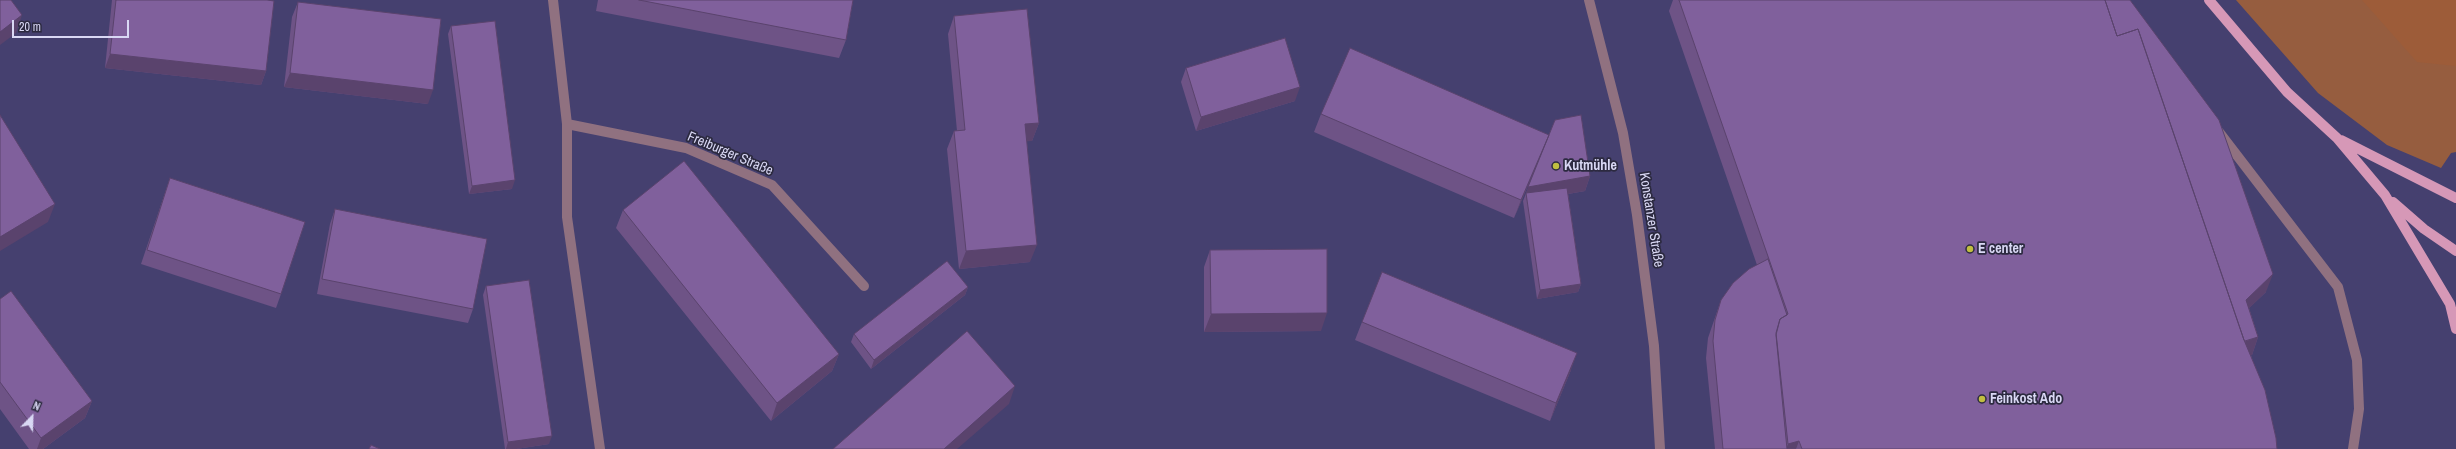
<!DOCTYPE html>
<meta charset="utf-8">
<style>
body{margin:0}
#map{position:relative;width:2456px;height:449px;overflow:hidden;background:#45406f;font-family:"Archivo Narrow",sans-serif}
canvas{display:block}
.north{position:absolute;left:12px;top:397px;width:40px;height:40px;-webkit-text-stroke:3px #2c2a40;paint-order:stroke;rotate:23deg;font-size:11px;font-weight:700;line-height:16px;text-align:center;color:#d9d8f4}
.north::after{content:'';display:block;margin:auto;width:14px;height:18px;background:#d9d8f4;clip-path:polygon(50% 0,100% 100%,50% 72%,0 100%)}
.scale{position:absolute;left:12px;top:20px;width:117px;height:18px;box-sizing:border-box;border:2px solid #d9d8f4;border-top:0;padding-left:5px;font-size:12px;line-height:14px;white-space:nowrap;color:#d9d8f4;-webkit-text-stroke:3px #2c2a40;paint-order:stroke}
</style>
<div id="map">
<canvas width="2456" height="449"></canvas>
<div class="north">N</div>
<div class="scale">20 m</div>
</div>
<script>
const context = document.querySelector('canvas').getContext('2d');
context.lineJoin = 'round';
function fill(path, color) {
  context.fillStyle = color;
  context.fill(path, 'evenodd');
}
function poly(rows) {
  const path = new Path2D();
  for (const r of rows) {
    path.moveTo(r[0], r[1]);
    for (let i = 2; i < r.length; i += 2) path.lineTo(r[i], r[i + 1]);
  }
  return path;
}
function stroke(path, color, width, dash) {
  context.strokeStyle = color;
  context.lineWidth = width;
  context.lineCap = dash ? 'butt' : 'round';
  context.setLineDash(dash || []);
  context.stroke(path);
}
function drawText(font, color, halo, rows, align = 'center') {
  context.font = font + ' "Archivo Narrow",sans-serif';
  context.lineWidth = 3.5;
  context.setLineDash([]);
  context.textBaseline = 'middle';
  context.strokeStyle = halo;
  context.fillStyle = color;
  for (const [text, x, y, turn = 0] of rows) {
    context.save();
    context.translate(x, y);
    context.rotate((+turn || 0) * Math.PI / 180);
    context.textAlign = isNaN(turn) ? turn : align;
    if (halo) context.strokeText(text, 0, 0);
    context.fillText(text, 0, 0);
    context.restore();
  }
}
fill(poly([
 [2236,0,2456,0,2456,152,2451,153,2441,168,2387,145,2318,93]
]), '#965d3f');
fill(poly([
 [2362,0,2456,0,2456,66,2417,62]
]), '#9d5c39');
stroke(poly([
 [553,0,567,124,567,217,600,449],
 [1589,0,1623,133,1637,215,1654,346,1660,449],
 [567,124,686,148,772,185,864,286],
 [2219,132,2338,287,2357,360,2359,409,2353,449]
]), '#907180', 10);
stroke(poly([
 [2209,0,2287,92,2337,138,2385,195,2450,304,2456,329],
 [2341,140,2456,198],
 [2393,202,2424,229,2456,251]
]), '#d698b7', 10);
fill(poly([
 [112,0,267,0,266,71,261,85,105,68],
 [598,0,853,0,846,40,839,58,596,11],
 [1673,0,2130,0,2266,292,2249,308,2258,337,2252,355,2251,355,2277,449,1715,449,1706,358,1708,338,1721,300,1757,265,1669,11],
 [298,2,428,104,284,87,292,17],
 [954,16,1039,123,1032,141,1027,141,1030,262,959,269,947,149,954,131,957,131,948,34],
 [451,26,512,189,469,194,448,34],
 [1186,68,1295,101,1196,131,1181,82],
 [1321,114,1549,135,1544,149,1590,176,1585,191,1568,194,1581,284,1578,292,1537,299,1523,201,1540,158,1514,218,1314,132],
 [170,178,281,294,276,308,141,264],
 [335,209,473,309,468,323,317,294,330,224],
 [623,210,839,354,832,371,771,421,616,228],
 [1210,250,1321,331,1204,332,1204,267],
 [486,286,549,444,516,449,505,449,483,295],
 [968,287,965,295,871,369,851,342,854,334],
 [0,299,92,401,85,418,43,449,29,449,0,409],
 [1362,322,1571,370,1550,421,1355,340]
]), '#6e5386');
fill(poly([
 [22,15,16,33,0,45,0,32],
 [110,54,266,71,261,85,105,68],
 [290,73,433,90,428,104,284,87],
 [1300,87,1295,101,1196,131,1201,117],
 [1039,123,1032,141,1019,142,1025,124],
 [1549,135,1542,153,1514,218,1521,200],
 [1590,176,1585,191,1527,201,1526,193,1528,187],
 [515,180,512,189,469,194,472,186],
 [55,204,48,222,0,251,0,237],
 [1037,245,1030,262,959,269,966,251],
 [2273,274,2266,292,2240,317,2246,300],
 [1581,284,1578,292,1537,299,1540,290],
 [968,287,965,295,871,369,874,360],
 [1327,313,1321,331,1204,332,1211,314],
 [2258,337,2252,355,2237,360,2244,342],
 [1577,353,1571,370,1550,421,1556,403],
 [839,354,832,371,771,421,777,403],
 [1015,386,1009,404,957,449,944,449],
 [92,401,85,418,43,449,37,449,41,438],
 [552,436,549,444,516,449,506,449,508,442],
 [1799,441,1796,449,1786,449,1788,444]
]), '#5a436d');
const building = poly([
 [0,0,11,0,22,15,0,32,0,0],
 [116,0,267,0,274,1,266,71,110,54,116,0],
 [639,0,853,0,846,40,639,0],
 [1679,0,2105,0,2117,36,2138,29,2244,340,2265,390,2276,438,2277,449,1802,449,1799,441,1788,444,1776,333,1780,319,1788,314,1679,0],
 [2105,0,2130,0,2219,120,2273,274,2246,300,2258,337,2245,341,2244,340,2138,29,2117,36,2105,0],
 [298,2,441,19,433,90,290,73,298,2],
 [1027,9,1039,123,1025,124,1037,245,966,251,954,131,965,130,954,16,1027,9],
 [495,21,515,180,472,186,451,26,495,21],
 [1285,38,1300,87,1201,117,1186,68,1285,38],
 [1350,48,1549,135,1521,200,1321,114,1350,48],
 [0,115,55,204,0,237,0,115],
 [1581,115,1590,176,1528,187,1555,120,1581,115],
 [684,161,839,354,777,403,623,210,684,161],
 [170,178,305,222,281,294,147,250,170,178],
 [1567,188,1581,284,1540,290,1526,193,1567,188],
 [335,209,487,239,473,309,322,279,335,209],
 [1327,249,1327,313,1211,314,1210,250,1327,249],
 [1768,259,1787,315,1780,319,1776,335,1787,449,1723,449,1713,341,1715,320,1721,300,1733,283,1749,269,1768,259],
 [947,261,968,287,874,360,854,334,947,261],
 [1382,272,1577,353,1556,403,1362,322,1382,272],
 [529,280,552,436,508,442,486,286,529,280],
 [11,291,92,401,41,438,0,382,0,299,11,291],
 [967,331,1015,386,944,449,833,449,967,331],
 [371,445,380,449,369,449,371,445]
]);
fill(building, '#80609c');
stroke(building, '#5a436d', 1);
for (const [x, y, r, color] of [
 [1556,166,4,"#c1be40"],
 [1970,249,4,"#c1be40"],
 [1982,399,4,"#c1be40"]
]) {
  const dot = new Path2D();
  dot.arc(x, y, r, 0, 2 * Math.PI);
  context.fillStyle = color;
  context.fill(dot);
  stroke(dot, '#2c2a40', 1.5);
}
drawText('14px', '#d9d8f4', '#2c2a40', [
 ["Freiburger Straße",730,154,23],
 ["Konstanzer Straße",1651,220,81]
]);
drawText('bold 14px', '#d9d8f4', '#2c2a40', [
 ["Kutmühle",1564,166],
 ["E center",1978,249],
 ["Feinkost Ado",1990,399]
], 'left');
</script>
